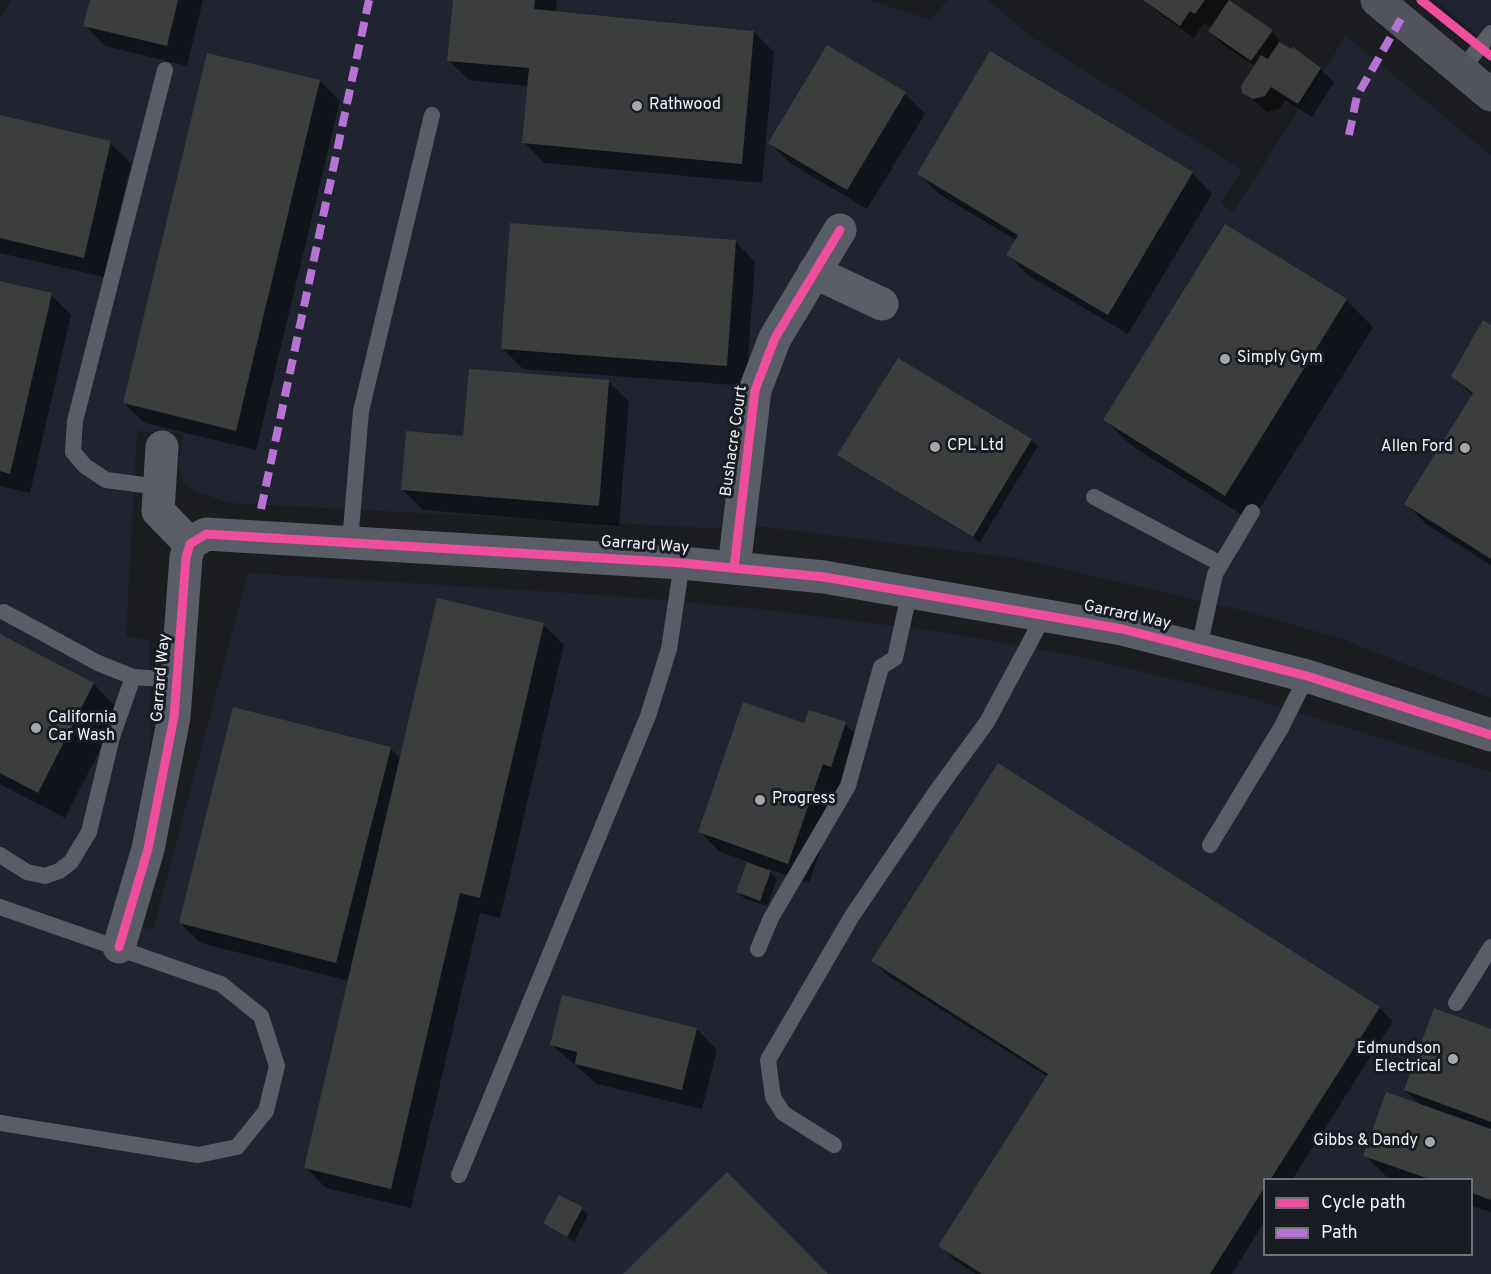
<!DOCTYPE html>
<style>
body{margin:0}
#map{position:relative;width:1491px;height:1274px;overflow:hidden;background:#1b1d21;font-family:Overpass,sans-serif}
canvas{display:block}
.legend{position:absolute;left:1263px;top:1178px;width:210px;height:78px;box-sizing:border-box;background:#191c23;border:2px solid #6f7278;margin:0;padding:8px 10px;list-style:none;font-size:18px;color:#f0f2f8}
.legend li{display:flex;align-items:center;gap:12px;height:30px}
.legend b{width:30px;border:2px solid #6f7278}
</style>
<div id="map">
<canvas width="1491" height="1274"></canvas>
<ul class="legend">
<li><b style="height:8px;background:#ef4d9e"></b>Cycle path</li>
<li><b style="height:8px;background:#b673d3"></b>Path</li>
</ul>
</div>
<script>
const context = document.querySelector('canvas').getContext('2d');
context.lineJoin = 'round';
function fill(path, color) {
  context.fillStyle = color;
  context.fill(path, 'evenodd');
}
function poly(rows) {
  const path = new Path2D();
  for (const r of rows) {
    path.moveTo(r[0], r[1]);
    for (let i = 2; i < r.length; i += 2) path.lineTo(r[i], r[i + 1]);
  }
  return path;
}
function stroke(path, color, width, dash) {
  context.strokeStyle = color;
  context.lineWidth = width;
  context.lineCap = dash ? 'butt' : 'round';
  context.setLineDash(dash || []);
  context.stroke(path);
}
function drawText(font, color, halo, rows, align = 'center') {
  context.font = font + ' Overpass,sans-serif';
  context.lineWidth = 6;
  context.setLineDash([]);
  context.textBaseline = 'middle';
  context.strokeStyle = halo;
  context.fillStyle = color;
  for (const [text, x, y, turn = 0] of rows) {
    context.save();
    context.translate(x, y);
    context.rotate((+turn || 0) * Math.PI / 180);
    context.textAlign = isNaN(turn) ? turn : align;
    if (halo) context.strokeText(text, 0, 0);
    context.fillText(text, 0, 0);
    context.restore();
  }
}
fill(poly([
 [11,0,869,0,931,20,947,0,988,0,1030,36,1242,170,1221,203,1233,212,1346,36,1491,155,1491,698,1342,639,1245,611,1014,558,764,527,707,528,228,503,193,490,182,480,179,463,183,434,137,431,126,636,149,640,151,729,147,786,133,852,109,919,153,930,248,573,618,596,750,608,942,632,1082,657,1251,698,1491,772,1491,1274,0,1274,0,19],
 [1264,1180,1472,1180,1472,1254,1264,1254],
 [1435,0,1491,0,1491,45]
]), '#1f2430');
fill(poly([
 [91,0,203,0,187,66,105,46,85,25],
 [454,0,557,0,556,13,754,32,774,52,762,183,544,163,524,142,529,86,469,80,448,60],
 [1146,0,1227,0,1272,31,1284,47,1320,69,1334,82,1312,117,1285,100,1279,109,1267,112,1244,92,1255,66,1223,45,1210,31,1212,28,1204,23,1194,38,1160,14],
 [320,81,340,101,256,450,145,423,124,403],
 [905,94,925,114,867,209,790,163,770,143],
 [0,117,110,143,131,163,104,277,0,253],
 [1192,173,1212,194,1128,334,1028,275,1008,255,1016,240,939,194,919,174],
 [735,241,755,262,746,386,523,369,503,349],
 [0,283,51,295,71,315,30,493,0,486],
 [1346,300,1373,327,1252,521,1132,446,1105,420],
 [1491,327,1491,565,1426,524,1406,504,1473,396,1453,376],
 [609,382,629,402,619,526,423,510,402,489,465,438],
 [1031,440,1038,446,980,542,839,455],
 [543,625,564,645,500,918,480,913,411,1208,326,1188,306,1168,349,981,201,943,180,923,390,748,401,759],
 [0,635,94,684,120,711,65,818,0,784],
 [845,724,866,744,843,784,809,883,766,868,777,879,767,906,744,898,738,892,749,862,720,852,700,832,805,725],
 [873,961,1379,1008,1393,1021,1292,1180,1264,1180,1264,1222,1232,1274,976,1274,953,1259,940,1246,1048,1077,887,975],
 [697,1029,717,1050,702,1109,597,1084,551,1044],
 [1491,1031,1491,1212,1472,1206,1472,1180,1396,1180,1386,1176,1365,1155,1422,1107,1405,1090],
 [582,1209,588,1215,574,1242,545,1223]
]), '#0007');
fill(poly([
 [90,0,178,0,167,46,83,26],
 [453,0,535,0,534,9,754,31,742,164,522,143,529,68,447,61],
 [1143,0,1205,0,1195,14,1190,11,1180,26],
 [1229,0,1273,30,1251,61,1208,31],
 [1279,42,1292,49,1293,47,1321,68,1298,104,1271,87,1265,96,1253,99,1242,93,1241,86,1261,55,1268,59],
 [827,45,906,92,847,190,768,143],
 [990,51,1193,172,1108,315,1006,255,1018,235,917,174],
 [207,53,320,80,236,431,123,403],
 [0,115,111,141,84,258,0,238],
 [510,223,736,240,727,366,501,349],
 [1225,224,1347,299,1225,496,1103,420],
 [0,281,52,293,10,474,0,471],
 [1483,320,1491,325,1491,559,1404,504,1473,393,1451,376],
 [898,358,1032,439,973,537,837,455],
 [469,369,609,380,599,506,401,490,406,431,463,436],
 [437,598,544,623,480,898,460,893,391,1189,304,1168],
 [0,634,94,683,38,793,0,773],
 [743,702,804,723,809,710,846,722,831,767,823,764,788,864,698,832],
 [233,707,391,747,336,963,179,923],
 [998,763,1380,1007,1270,1180,1264,1180,1264,1188,1210,1274,982,1274,938,1246,1048,1074,871,961],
 [747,862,771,871,760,901,736,892],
 [562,995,697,1028,682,1090,575,1064,577,1052,550,1045],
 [1434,1008,1491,1029,1491,1122,1404,1090],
 [1386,1092,1491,1129,1491,1200,1472,1193,1472,1180,1432,1180,1363,1156],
 [727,1172,828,1274,623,1274],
 [559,1195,583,1207,567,1237,543,1223]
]), '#3c3d3d');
stroke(poly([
 [1461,70,1491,33],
 [159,487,106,480,85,466,73,452,75,421,165,70],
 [1094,497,1221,564],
 [350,542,361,411,432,115],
 [4,612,98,663,133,677],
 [1199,648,1215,574,1252,512],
 [1210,845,1281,728,1307,676],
 [0,855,27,872,45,876,59,871,71,862,89,832,112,737,133,677,177,680],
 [0,907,221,984,261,1016,277,1066,266,1111,237,1147,198,1155,0,1123],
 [758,949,771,918,848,786,881,667,895,658,910,590],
 [1456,1003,1491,947],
 [834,1145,783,1113,773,1097,768,1060,852,916,936,792,987,722,1045,614],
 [459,1175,648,716,669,649,682,563]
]), '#595e66', 16);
stroke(poly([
 [814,272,882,304],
 [162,447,158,511,190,544],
 [734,568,755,390,775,338,840,230],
 [119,947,148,849,174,717,186,557,190,544,206,534,682,563,824,577,1122,629,1307,676,1491,735]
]), '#595e66', 33);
stroke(poly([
 [1377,0,1491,95]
]), '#51545d', 33);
stroke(poly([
 [1349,135,1357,96,1401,19],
 [261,509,369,0]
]), '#b673d3', 8, [15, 8]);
stroke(poly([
 [1421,0,1491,56],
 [734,568,755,390,775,338,840,230],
 [119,947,148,849,174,717,186,557,190,544,206,534,682,563,824,577,1122,629,1307,676,1491,735]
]), '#ef4d9e', 9);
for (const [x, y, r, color] of [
 [637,106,6,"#a5a7ad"],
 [1225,359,6,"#a5a7ad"],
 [935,447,6,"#a5a7ad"],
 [1465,448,6,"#a5a7ad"],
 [36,728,6,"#a5a7ad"],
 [760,800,6,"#a5a7ad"],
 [1453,1059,6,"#a5a7ad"],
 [1430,1142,6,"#a5a7ad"]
]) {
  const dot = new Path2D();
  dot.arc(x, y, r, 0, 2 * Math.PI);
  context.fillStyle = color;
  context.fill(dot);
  stroke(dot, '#191c23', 2);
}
drawText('16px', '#f0f2f8', '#191c23', [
 ["Rathwood",649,106],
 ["Simply Gym",1237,359],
 ["CPL Ltd",947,447],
 ["Allen Ford",1453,448,"right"],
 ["California",48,719],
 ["Car Wash",48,737],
 ["Progress",772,800],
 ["Edmundson",1441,1050,"right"],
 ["Electrical",1441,1068,"right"],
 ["Gibbs & Dandy",1418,1142,"right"]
], 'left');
drawText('16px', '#f0f2f8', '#191c23', [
 ["Bushacre Court",735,441,-82],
 ["Garrard Way",645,546,4],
 ["Garrard Way",1127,616,12],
 ["Garrard Way",162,678,-85]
]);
</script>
